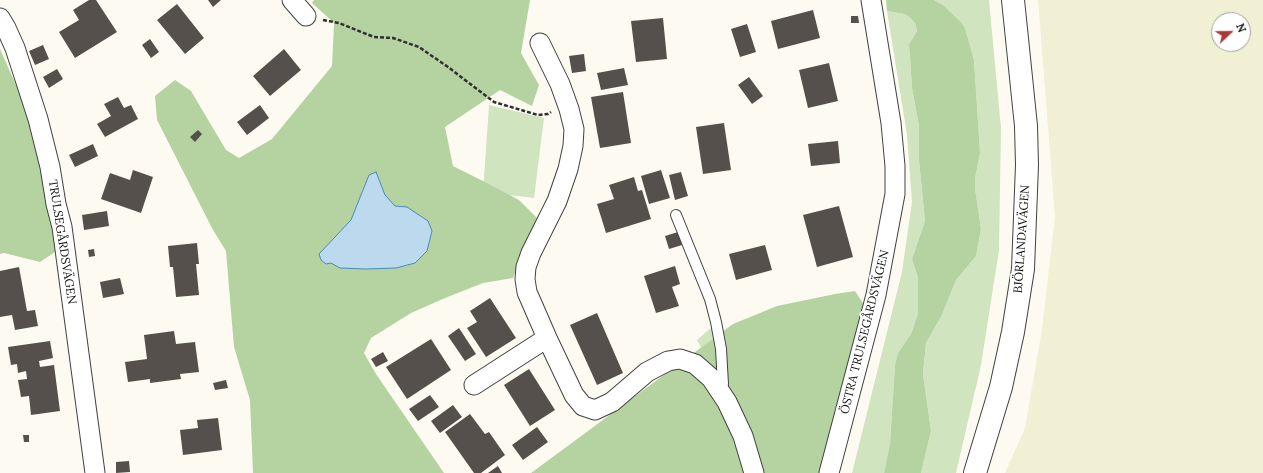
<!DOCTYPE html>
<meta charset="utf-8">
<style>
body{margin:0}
#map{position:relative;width:1263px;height:473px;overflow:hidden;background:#fdfbf1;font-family:Lora,serif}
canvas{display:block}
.north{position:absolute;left:1211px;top:12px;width:40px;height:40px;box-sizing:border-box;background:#fff;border:1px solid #9f9f9f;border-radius:50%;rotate:68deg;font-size:11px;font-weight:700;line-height:16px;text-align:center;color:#0e0e0e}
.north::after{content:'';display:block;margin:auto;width:14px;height:18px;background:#ad3838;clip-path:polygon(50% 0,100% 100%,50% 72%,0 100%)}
</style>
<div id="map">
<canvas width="1263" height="473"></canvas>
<div class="north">N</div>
</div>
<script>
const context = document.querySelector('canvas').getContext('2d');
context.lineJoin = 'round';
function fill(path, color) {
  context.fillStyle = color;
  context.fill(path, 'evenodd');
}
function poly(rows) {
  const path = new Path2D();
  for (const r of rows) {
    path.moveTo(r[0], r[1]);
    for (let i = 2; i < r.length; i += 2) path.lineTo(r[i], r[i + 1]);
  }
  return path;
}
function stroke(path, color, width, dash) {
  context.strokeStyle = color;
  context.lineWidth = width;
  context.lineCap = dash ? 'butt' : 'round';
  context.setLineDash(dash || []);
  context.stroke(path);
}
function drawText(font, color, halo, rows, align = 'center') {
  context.font = font + ' Lora,serif';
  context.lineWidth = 4;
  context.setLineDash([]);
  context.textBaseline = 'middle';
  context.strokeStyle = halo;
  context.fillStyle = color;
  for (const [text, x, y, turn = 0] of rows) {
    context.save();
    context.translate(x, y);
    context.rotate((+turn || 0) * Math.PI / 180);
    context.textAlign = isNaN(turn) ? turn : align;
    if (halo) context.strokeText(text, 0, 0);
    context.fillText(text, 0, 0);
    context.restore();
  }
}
fill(poly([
 [1038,0,1263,0,1263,473,1005,473,1025,428,1042,329,1055,216],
 [1219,20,1243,20,1243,44,1219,44]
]), '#f1f0d4');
fill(poly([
 [934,0,989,0,1001,128,999,250,981,365,956,473,921,473,931,431,923,374,926,343,942,315,956,280,976,256,981,229,975,188,975,179,980,153,974,60,965,28,961,22,943,5],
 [887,11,904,14,908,16,915,23,917,31,909,44,912,88,919,126,919,160,925,221,912,259,918,278,918,313,911,334,898,353,895,365,890,443,884,473,852,473,902,272,912,202,907,135],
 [489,105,544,118,534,198,483,192],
 [712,327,717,347,702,349,697,340]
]), '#d0e4bf');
fill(poly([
 [314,0,530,0,521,53,539,85,532,106,500,90,445,127,453,166,485,182,519,200,537,218,522,253,513,278,483,283,445,298,411,313,371,338,364,353,376,374,444,473,253,473,250,400,234,347,226,251,213,230,157,120,155,96,175,80,191,91,226,150,239,158,272,139,332,66,334,23,312,3],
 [886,0,934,0,943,5,961,22,965,28,974,60,980,153,975,179,975,188,981,229,976,256,956,280,942,315,926,343,923,374,931,431,921,473,884,473,890,443,895,365,898,353,911,334,918,313,918,278,912,259,925,221,919,160,919,126,912,88,909,44,917,31,915,23,908,16,904,14,887,11],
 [0,49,27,110,37,142,58,250,40,262,4,253,0,254],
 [855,291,868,311,824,473,531,473,733,324,777,306,835,294]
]), '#b4d3a0');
const water = poly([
 [376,172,385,195,395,206,407,207,428,221,432,231,427,251,415,263,396,268,366,269,340,268,331,263,326,264,321,260,319,254,351,220,369,175,376,172]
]);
fill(water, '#bcd9ee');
stroke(water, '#4c8abc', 1);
fill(poly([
 [89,0,96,0,117,32,75,58,59,32,79,20,73,10],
 [208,0,221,0,213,7],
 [177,4,204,38,185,54,157,20],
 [813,10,820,38,778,49,771,21],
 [851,16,858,16,859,23,851,23],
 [663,18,667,59,636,62,631,21],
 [747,24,756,52,740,57,731,29],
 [150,39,159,52,151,58,142,45],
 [43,45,49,59,35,65,29,51],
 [284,49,301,70,270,96,253,76],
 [584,54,586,71,572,73,569,56],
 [829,63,838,101,808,108,799,70],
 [624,68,628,85,601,90,597,73],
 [57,69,63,79,49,88,43,77],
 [749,77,763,96,752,104,738,85],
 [623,92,631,143,600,148,591,97],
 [118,97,124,108,131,105,138,119,105,137,97,124,111,116,104,104],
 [260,105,269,118,247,135,237,122],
 [724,123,731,170,703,174,696,127],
 [198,130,202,134,195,142,190,137],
 [838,141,840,163,811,166,808,144],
 [93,144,98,156,75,167,69,155],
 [133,170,153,177,141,213,101,199,110,173,130,180],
 [661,170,670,198,649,204,641,176],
 [681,172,688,196,675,200,669,175],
 [634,177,638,191,642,190,651,219,606,233,597,204,614,199,609,185],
 [839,206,853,257,817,267,803,215],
 [107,211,109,226,84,230,82,215],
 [678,232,682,245,669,249,665,236],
 [197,243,199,264,196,264,199,295,176,297,173,267,170,267,168,246],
 [765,245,772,270,736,280,729,254],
 [94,249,95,256,89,257,88,250],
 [675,266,680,284,672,287,679,306,656,313,644,276],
 [19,267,27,311,35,310,38,326,15,330,12,315,0,317,0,271],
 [120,278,124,294,103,298,100,282],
 [490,298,516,338,486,357,467,328,477,322,470,311],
 [597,313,623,373,597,385,570,325],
 [459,328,476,354,465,361,448,336],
 [174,331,176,344,195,342,199,372,180,374,181,379,150,383,150,379,128,382,125,362,147,359,144,335],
 [431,339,451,370,407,399,386,367],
 [50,341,53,358,39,361,40,367,54,365,60,411,31,415,29,396,21,397,18,380,27,379,26,371,18,373,17,364,11,365,8,347],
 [383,352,388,361,376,367,371,359],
 [529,369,555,410,530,426,504,385],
 [226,380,228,388,215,390,213,383],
 [430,395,439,407,418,421,409,409],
 [453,405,462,417,440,433,431,421],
 [470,414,485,434,489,432,505,455,481,473,474,473,445,432],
 [218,418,222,450,183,455,180,430,198,428,197,420],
 [537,427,548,442,523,460,512,445],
 [23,435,29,435,29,442,24,442],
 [129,461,130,472,116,473,116,462],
 [498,466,502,473,488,473]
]), '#56504c');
const service = poly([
 [676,215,710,299,716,322,721,349,723,384,718,388]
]);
const minor = poly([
 [292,0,306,16],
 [0,18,6,28,15,48,38,119,50,167,56,204,62,227,95,473],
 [540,43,560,84,569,109,574,129,573,146,568,169,557,201,531,253,526,267,525,279,527,292,547,338,574,395,583,406,595,410,612,402,647,372,668,361,680,359,695,364,711,378,727,402,743,436,754,473],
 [474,385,547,338],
 [829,473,876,295,895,194,895,166,891,123,871,0]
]);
const tertiary = poly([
 [975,473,1001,387,1013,332,1023,269,1027,165,1026,126,1013,0]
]);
stroke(service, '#414141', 12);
stroke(minor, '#414141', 21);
stroke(tertiary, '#414141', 24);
stroke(poly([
 [323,20,339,23,374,37,393,38,419,47,448,67,494,102,538,115,548,114,551,112]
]), '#303030', 2.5, [4, 2]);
stroke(service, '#fff', 10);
stroke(minor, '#fff', 19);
stroke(tertiary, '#fff', 22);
drawText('12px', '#0e0e0e', '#fff', [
 ["BJÖRLANDAVÄGEN",1022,239,-86],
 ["TRULSEGÅRDSVÄGEN",62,242,81],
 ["ÖSTRA TRULSEGÅRDSVÄGEN",865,332,-76]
]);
</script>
